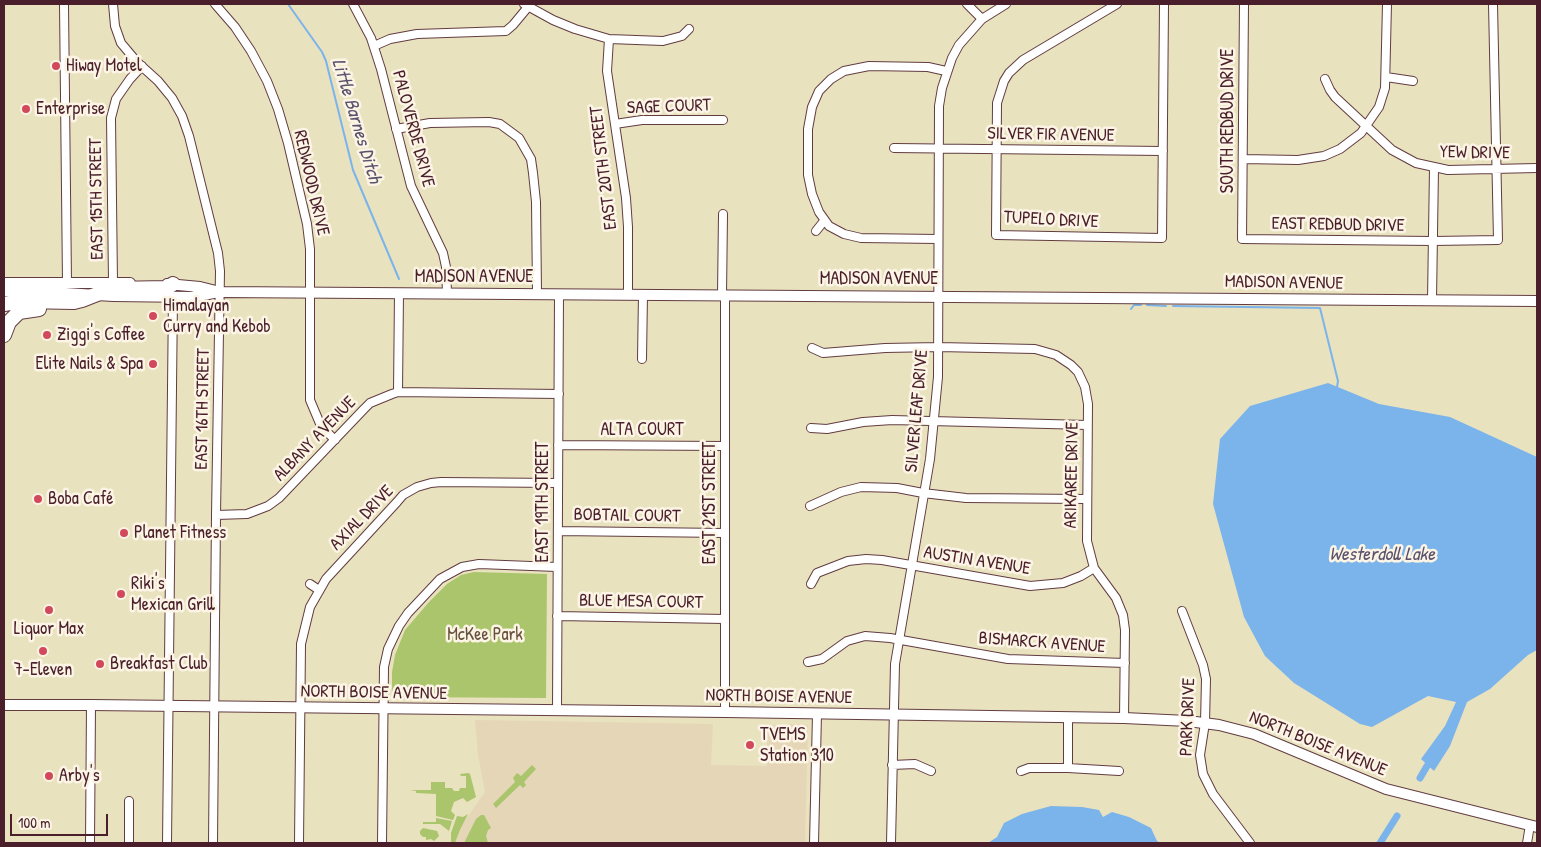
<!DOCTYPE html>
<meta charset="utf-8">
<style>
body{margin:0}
#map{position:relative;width:1541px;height:847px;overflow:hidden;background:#e9e2bf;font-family:"Patrick Hand",sans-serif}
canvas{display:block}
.frame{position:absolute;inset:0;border:5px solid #4a1f2b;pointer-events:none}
.scale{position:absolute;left:10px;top:814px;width:98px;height:22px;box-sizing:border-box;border:2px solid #4a1f2b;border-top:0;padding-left:6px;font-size:15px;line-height:18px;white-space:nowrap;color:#4a1f2b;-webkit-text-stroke:4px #fcf5e5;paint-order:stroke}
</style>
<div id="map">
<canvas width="1541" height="847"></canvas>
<div class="frame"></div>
<div class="scale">100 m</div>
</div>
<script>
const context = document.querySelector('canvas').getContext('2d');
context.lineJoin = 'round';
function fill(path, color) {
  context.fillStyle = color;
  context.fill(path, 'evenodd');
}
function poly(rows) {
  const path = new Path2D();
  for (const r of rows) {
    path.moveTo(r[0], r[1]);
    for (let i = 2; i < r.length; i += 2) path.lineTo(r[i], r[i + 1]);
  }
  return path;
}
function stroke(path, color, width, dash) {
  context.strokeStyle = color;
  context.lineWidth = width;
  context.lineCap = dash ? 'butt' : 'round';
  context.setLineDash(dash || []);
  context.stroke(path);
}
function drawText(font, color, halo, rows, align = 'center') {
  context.font = font + ' "Patrick Hand",sans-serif';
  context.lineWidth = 5;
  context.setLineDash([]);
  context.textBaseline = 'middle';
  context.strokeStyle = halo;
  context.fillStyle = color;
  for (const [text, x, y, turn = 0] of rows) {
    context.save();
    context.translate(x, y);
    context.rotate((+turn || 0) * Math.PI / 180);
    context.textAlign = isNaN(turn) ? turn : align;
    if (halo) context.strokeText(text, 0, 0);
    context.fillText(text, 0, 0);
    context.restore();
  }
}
fill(poly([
 [475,720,713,724,711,765,767,766,767,725,805,724,808,726,805,843,455,843,464,822,485,792,478,755]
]), '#e5d6b7');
fill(poly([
 [474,572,547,574,546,698,395,697,392,695,392,672,395,655,405,630,429,602,447,584,461,575],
 [532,765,536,769,524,782,526,785,523,788,520,785,496,808,493,804,515,782,513,778,517,773,521,776],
 [468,773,470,774,476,797,467,802,463,798,454,802,451,811,455,815,453,820,436,816,436,794,416,793,416,791,410,790,431,790,431,782,445,782,445,788,452,788,454,791,459,791,460,788,466,788,466,776,461,776,460,774],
 [468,814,460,830,455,843,451,843,451,833,457,816,463,817],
 [481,815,484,815,491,828,488,830,486,836,488,843,464,843,476,819],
 [436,818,452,821,449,831,440,824,423,824,423,822,436,822],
 [423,828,437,831,439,836,434,841,431,839,426,840,426,837,423,837,420,834,420,831]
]), '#aac56c');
fill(poly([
 [1328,383,1379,404,1450,417,1537,457,1537,650,1528,655,1490,689,1467,702,1450,746,1434,771,1421,759,1445,726,1456,702,1428,696,1372,727,1360,724,1294,683,1265,656,1244,617,1213,504,1220,439,1250,406],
 [1051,806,1082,807,1099,810,1103,817,1112,812,1129,817,1151,828,1157,841,1161,843,988,843,997,837,1004,823,1022,814]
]), '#7bb3eb');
stroke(poly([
 [288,4,322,52,326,61,353,170,399,279],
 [1147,305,1166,306],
 [1173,306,1320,308,1338,381,1337,387],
 [1131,309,1134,305,1141,305]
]), '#7bb3eb', 2);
stroke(poly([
 [1420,778,1427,766],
 [1380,843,1397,816]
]), '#7bb3eb', 7);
const street = poly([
 [64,4,67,283],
 [113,4,115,26,121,43,137,62,158,81,172,98,182,116,189,136,218,253,220,271,216,515,213,843],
 [215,4,235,27,251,51,267,81,278,109,288,143,307,224,310,249,310,400,321,426,335,440],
 [353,4,371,38,381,69,411,186,443,253,446,267,447,293],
 [524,4,553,20,575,29,609,39,663,41,682,36,689,29],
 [967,4,982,19],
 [1117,4,1023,60,1009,73,1004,81,997,103,996,235,1162,238,1164,4],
 [1244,4,1242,239,1433,241,1498,240,1493,4],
 [609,39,607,71,626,198,628,227,628,294],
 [374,46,390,39,417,34,506,31,513,25,528,7],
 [1386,77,1413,81],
 [1325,79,1330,90,1335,97,1392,150,1416,163,1448,170,1537,168],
 [615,124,642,120,723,120],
 [396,129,430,123,489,122,500,124,519,138,531,159,533,173,536,202,537,293],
 [894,148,1163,151],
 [1243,159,1298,160,1324,156,1340,149,1361,133,1379,107,1385,88,1387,4],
 [816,231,824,221],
 [938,239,861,238,844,234,829,226,819,212,812,194,808,175,808,129,812,107,819,91,831,79,844,71,869,66,928,67,946,71],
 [113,282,111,118,116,99,130,79,142,66],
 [722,295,723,214],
 [1432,300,1434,168],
 [812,348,823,353,885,348,938,347,1035,349,1056,355,1071,365,1078,372,1085,387,1088,404,1087,541,1094,568,1116,598,1123,615,1125,630,1124,718],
 [642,359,643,294],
 [398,392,399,293],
 [811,428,827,429,863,422,892,420,1087,425],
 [558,445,725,446],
 [810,506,841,492,861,487,897,488,923,493,966,498,1086,499],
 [216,515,247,514,268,506,279,498,364,409,370,403,392,394,398,392,559,394],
 [558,531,725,533],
 [310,584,319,590],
 [811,584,817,573,848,561,866,559,882,560,1030,586,1063,583,1081,576,1094,568],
 [1182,611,1203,665,1206,679,1205,723,1200,755,1203,774,1213,794,1250,843],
 [557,616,725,619],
 [808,662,822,659,847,641,865,636,890,638,1008,659,1125,663],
 [557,711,559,294],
 [725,712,725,295],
 [1068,718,1068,768],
 [892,765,915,764,931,771],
 [1021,771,1029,768,1068,768,1119,771],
 [90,843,91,705],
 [129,843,129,801],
 [167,843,173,297],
 [299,843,301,644,310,607,326,579,397,502,403,495,417,487,431,483,441,482,558,483],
 [382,843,384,667,388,649,399,626,408,613,440,579,462,567,479,564,557,567],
 [814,843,817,714],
 [891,843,895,664,930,459,938,377,939,106,942,88,952,58,959,45,982,19,1006,4],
 [1527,843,1530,825]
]);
const secondary = poly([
 [4,283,130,283],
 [167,284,200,287,220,292,1537,301],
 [4,291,49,292,113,296,192,297,219,292],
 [4,705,91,705,725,712,1124,718,1188,721,1219,725,1254,734,1386,789,1537,827]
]);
const highway = poly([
 [4,304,22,301,74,302,82,300,110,289,167,288,173,284],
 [4,335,9,322,19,312,39,309]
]);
stroke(street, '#623c41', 10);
stroke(secondary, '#623c41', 12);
stroke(highway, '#623c41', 16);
stroke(street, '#fff', 8);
stroke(secondary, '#fff', 10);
stroke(highway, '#fff', 14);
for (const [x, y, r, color] of [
 [56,66,5,"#d1495b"],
 [26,109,5,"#d1495b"],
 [153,316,5,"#d1495b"],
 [47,335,5,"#d1495b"],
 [153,364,5,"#d1495b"],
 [38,499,5,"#d1495b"],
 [124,533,5,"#d1495b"],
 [121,594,5,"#d1495b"],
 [49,610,5,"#d1495b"],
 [43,651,5,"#d1495b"],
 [100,664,5,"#d1495b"],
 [750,745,5,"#d1495b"],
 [49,776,5,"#d1495b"]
]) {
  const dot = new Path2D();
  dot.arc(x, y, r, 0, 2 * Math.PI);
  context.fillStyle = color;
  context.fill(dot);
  stroke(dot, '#fcf5e5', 2);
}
drawText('18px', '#4a1f2b', '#fcf5e5', [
 ["Hiway Motel",66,66],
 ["Enterprise",36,109],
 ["Himalayan",163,306],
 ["Curry and Kebob",163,327],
 ["Ziggi's Coffee",57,335],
 ["Elite Nails & Spa",143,364,"right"],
 ["Boba Café",48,499],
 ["Planet Fitness",134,533],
 ["Riki's",131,584],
 ["Mexican Grill",131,605],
 ["Liquor Max",49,629,"center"],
 ["Breakfast Club",110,664],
 ["7-Eleven",43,670,"center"],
 ["TVEMS",760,735],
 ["Station 310",760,756],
 ["Arby's",59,776]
], 'left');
drawText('18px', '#4a1f2b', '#fcf5e5', [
 ["SAGE COURT",669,107,-2],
 ["SOUTH REDBUD DRIVE",1228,121,-90],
 ["PALOVERDE DRIVE",413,129,75],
 ["SILVER FIR AVENUE",1051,135,1],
 ["YEW DRIVE",1475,153,1],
 ["EAST 20TH STREET",604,168,-97],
 ["REDWOOD DRIVE",311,183,77],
 ["EAST 15TH STREET",97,199,-91],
 ["TUPELO DRIVE",1051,220,3],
 ["EAST REDBUD DRIVE",1338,225,1],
 ["MADISON AVENUE",474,277],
 ["MADISON AVENUE",879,279],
 ["MADISON AVENUE",1284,283,1],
 ["EAST 16TH STREET",203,409,-89],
 ["SILVER LEAF DRIVE",917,411,-85],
 ["ALTA COURT",642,430],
 ["ALBANY AVENUE",315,439,-46],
 ["ARIKAREE DRIVE",1072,475,-89],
 ["EAST 19TH STREET",543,502,-90],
 ["EAST 21ST STREET",710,503,-90],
 ["BOBTAIL COURT",627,516,1],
 ["AXIAL DRIVE",362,518,-46],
 ["AUSTIN AVENUE",977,561,9],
 ["BLUE MESA COURT",641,602,1],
 ["BISMARCK AVENUE",1042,643,4],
 ["NORTH BOISE AVENUE",374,693,1],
 ["NORTH BOISE AVENUE",779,697,1],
 ["PARK DRIVE",1188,717,-88],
 ["NORTH BOISE AVENUE",1318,744,22]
]);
drawText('18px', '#67513e', '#fcf5e5', [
 ["McKee Park",485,635]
]);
drawText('italic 19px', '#5b536e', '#fcf5e5', [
 ["Little Barnes Ditch",356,121,73],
 ["Westerdoll Lake",1382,555]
]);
</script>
